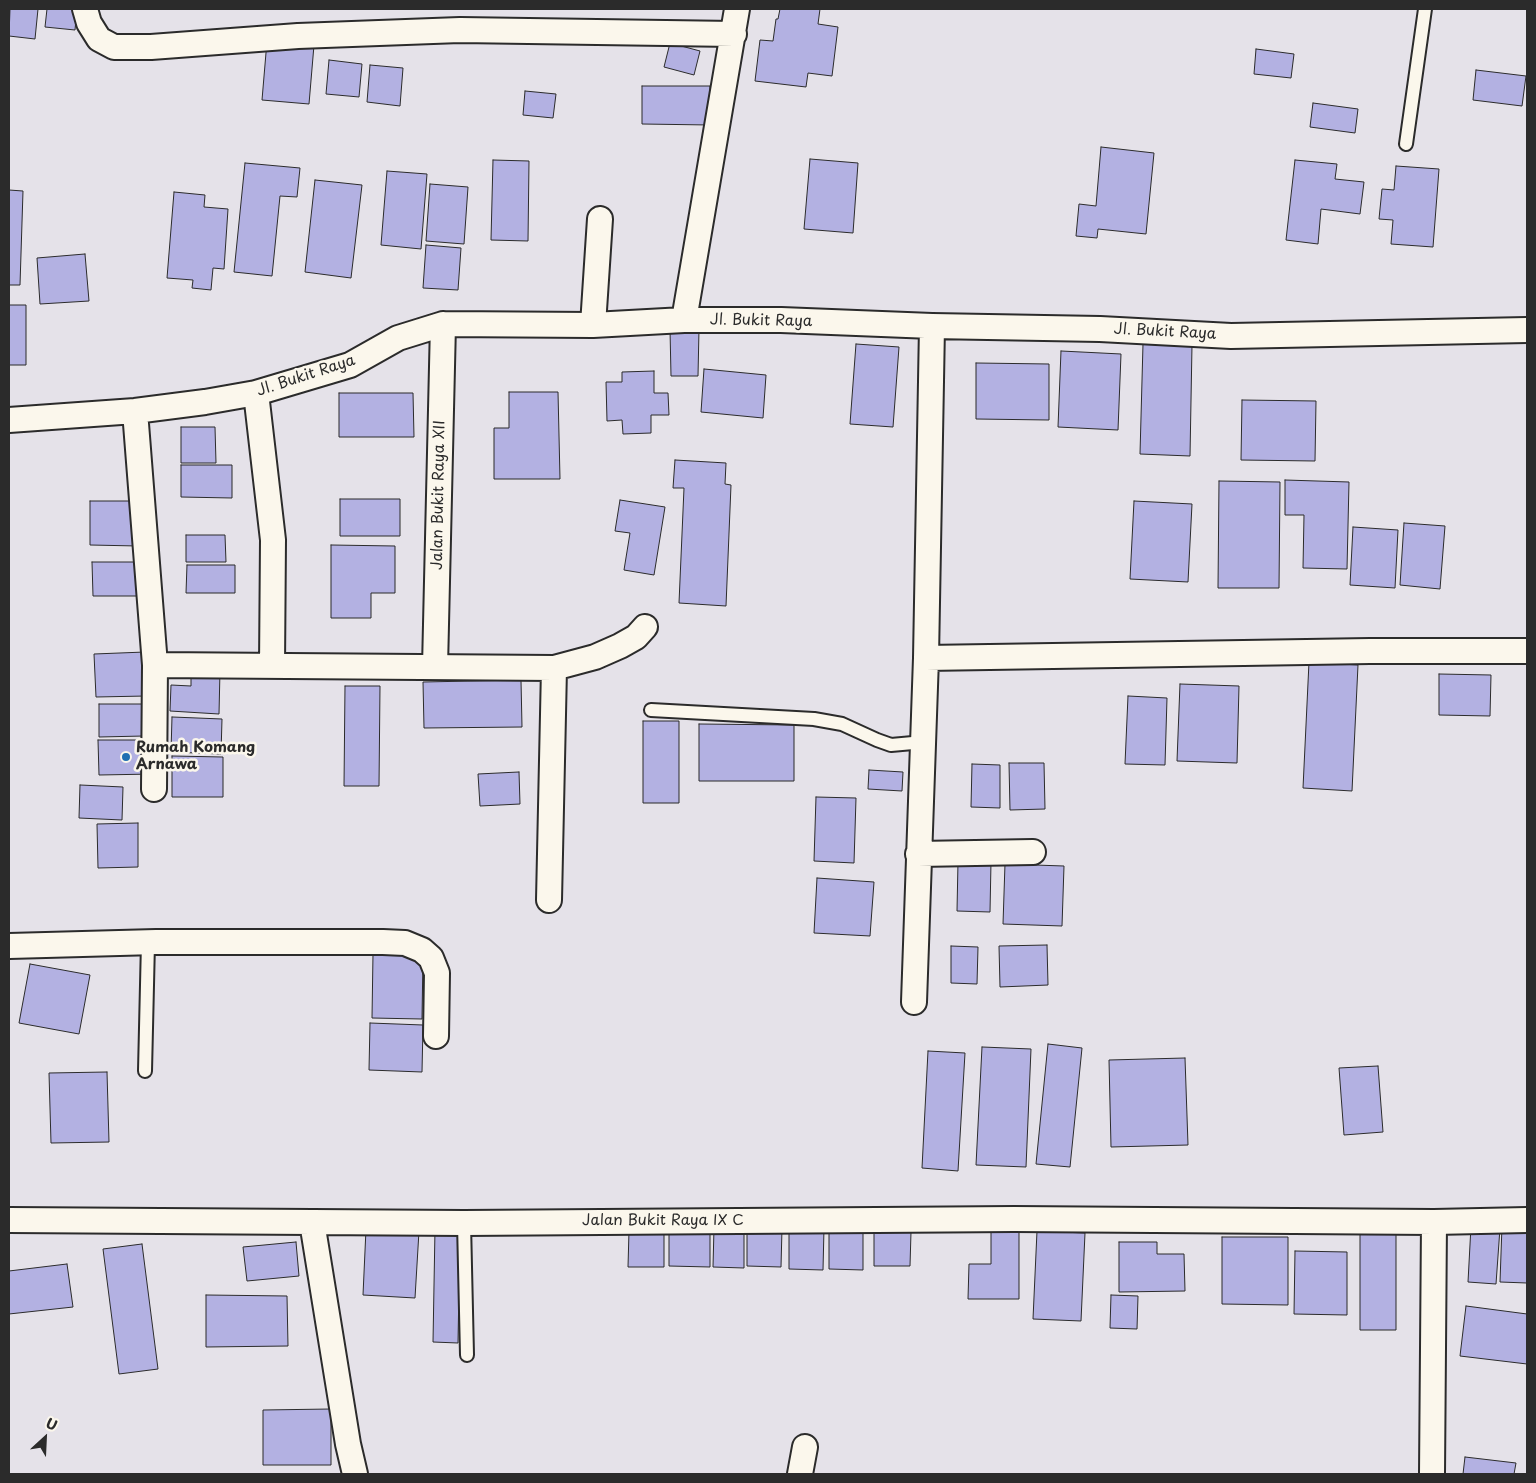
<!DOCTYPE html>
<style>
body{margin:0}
#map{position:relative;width:1536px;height:1483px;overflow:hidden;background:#e5e2e9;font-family:"Playpen Sans",sans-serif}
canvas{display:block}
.frame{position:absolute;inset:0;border:10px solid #2b2b2b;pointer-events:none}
.north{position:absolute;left:20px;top:1413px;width:50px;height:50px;-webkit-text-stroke:4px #fbf7ec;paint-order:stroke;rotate:25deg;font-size:14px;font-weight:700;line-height:20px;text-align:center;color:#2b2b2b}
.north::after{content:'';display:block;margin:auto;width:18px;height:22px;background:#2b2b2b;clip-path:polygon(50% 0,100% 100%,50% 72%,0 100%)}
</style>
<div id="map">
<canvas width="1536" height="1483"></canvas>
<div class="frame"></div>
<div class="north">U</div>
</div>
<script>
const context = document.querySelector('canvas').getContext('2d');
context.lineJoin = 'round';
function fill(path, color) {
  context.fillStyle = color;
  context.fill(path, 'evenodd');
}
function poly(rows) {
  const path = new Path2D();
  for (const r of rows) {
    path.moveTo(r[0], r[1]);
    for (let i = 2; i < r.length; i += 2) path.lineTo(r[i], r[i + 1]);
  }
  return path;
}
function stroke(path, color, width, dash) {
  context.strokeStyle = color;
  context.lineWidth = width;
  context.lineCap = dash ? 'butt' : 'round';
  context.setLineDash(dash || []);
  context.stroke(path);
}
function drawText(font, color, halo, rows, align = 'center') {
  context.font = font + ' "Playpen Sans",sans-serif';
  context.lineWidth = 5;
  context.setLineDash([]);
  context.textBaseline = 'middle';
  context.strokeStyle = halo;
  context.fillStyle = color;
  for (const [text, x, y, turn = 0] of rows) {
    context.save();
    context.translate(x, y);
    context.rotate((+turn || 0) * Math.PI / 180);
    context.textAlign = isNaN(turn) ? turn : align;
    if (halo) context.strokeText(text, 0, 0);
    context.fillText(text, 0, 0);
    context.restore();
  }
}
const building = poly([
 [10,9,38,9,35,39,9,36,10,9],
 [47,9,77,9,75,30,45,27,47,9],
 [780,9,820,9,818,24,838,27,832,76,808,73,806,87,755,81,760,40,773,41,776,19,778,19,780,9],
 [267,41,314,45,309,104,262,100,267,41],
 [670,43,700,51,694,75,664,67,670,43],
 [1256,49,1294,54,1291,78,1254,74,1256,49],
 [329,60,362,64,359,97,326,94,329,60],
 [370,65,403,68,400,106,367,102,370,65],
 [1476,70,1526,76,1522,106,1473,100,1476,70],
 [642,86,710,86,710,125,642,124,642,86],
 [525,91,556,94,553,118,523,115,525,91],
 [1313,103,1358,109,1355,133,1310,127,1313,103],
 [1101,147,1154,153,1146,234,1098,229,1097,238,1076,236,1079,204,1096,206,1101,147],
 [810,159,858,163,853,233,804,229,810,159],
 [493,160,529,161,528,241,491,240,493,160],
 [1295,160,1337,164,1335,179,1364,182,1360,214,1321,209,1318,244,1286,240,1295,160],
 [245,163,300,168,297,197,280,196,272,276,234,272,245,163],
 [1396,166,1439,169,1433,247,1391,244,1393,220,1379,219,1382,189,1394,190,1396,166],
 [387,171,427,174,421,249,381,245,387,171],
 [315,180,362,185,351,278,305,272,315,180],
 [430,184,468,187,464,244,426,241,430,184],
 [9,190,23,191,20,285,9,285,9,190],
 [174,192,205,195,204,207,228,209,224,269,213,268,211,290,192,288,193,280,167,278,174,192],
 [426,245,461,248,458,290,423,288,426,245],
 [85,254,89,301,40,304,37,258,85,254],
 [9,305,26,305,26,365,9,365,9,305],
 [670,329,699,329,698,376,671,376,670,329],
 [856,344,899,347,893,427,850,424,856,344],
 [1143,344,1192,345,1190,456,1140,454,1143,344],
 [1061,351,1121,354,1118,430,1058,427,1061,351],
 [976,363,1049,364,1049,420,976,419,976,363],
 [704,369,766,375,763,418,701,412,704,369],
 [654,371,654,393,668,393,669,415,651,415,651,433,623,434,622,420,607,421,606,382,622,382,622,372,654,371],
 [509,392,558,392,560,479,494,479,494,428,509,428,509,392],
 [339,393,413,393,414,437,339,437,339,393],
 [1242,400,1316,401,1315,461,1241,460,1242,400],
 [181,427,215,427,216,463,181,463,181,427],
 [675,460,726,463,725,484,731,485,726,606,679,603,684,488,673,488,675,460],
 [181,465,232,465,232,498,181,497,181,465],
 [1285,480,1349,482,1347,569,1303,568,1304,515,1285,515,1285,480],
 [1219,481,1280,482,1279,588,1218,588,1219,481],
 [340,499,400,499,400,536,340,536,340,499],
 [620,500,665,507,654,575,624,570,630,533,615,531,620,500],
 [90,501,137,501,138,546,90,545,90,501],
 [1134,501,1192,504,1188,582,1130,579,1134,501],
 [1404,523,1445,526,1440,589,1400,585,1404,523],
 [1353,527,1398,530,1395,588,1350,585,1353,527],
 [186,535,225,535,226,562,186,562,186,535],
 [331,545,395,546,395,593,371,593,371,618,331,618,331,545],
 [92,562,143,562,144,596,93,596,92,562],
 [187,565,235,565,235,593,186,593,187,565],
 [145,652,146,696,96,697,94,654,145,652],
 [1309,662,1358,665,1352,791,1303,788,1309,662],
 [191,669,220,670,219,714,170,711,171,685,191,686,191,669],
 [1439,674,1491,675,1490,716,1439,715,1439,674],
 [521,680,522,727,424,728,423,682,521,680],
 [1180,684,1239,686,1237,763,1177,761,1180,684],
 [345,686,380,686,379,786,344,786,345,686],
 [1128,696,1167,698,1165,765,1125,764,1128,696],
 [99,704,144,704,144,736,99,737,99,704],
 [172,717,222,719,221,754,171,752,172,717],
 [643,721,679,721,679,803,643,803,643,721],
 [699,724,794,725,794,781,699,781,699,724],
 [98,740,153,740,154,774,99,775,98,740],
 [172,756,223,757,223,797,172,797,172,756],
 [1009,763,1044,763,1045,809,1010,810,1009,763],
 [972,764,1000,765,1000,808,971,807,972,764],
 [869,770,903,772,902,791,868,789,869,770],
 [519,772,520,804,480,806,478,774,519,772],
 [80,785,123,787,122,820,79,818,80,785],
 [816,797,856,798,854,863,814,861,816,797],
 [138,823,138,867,98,868,97,824,138,823],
 [958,862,991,862,990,912,957,911,958,862],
 [1005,864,1064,866,1062,926,1003,924,1005,864],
 [817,878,874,882,870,936,814,933,817,878],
 [1047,945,1048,985,1000,987,999,946,1047,945],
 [951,946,978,947,977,984,951,983,951,946],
 [373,954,423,956,422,1019,372,1018,373,954],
 [30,964,90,975,79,1034,19,1023,30,964],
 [370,1023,423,1025,422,1072,369,1070,370,1023],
 [1048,1044,1082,1048,1070,1167,1036,1164,1048,1044],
 [982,1047,1031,1049,1026,1167,976,1165,982,1047],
 [928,1051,965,1053,958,1171,922,1168,928,1051],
 [1185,1058,1188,1145,1111,1147,1109,1060,1185,1058],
 [1378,1066,1383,1132,1344,1135,1339,1068,1378,1066],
 [107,1072,109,1142,51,1143,49,1073,107,1072],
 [1471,1226,1500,1228,1496,1284,1468,1282,1471,1226],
 [1502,1226,1527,1228,1527,1283,1500,1282,1502,1226],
 [789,1227,824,1228,823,1270,789,1269,789,1227],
 [991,1227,1019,1227,1019,1299,968,1299,969,1264,991,1264,991,1227],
 [669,1228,710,1229,710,1267,669,1266,669,1228],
 [714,1228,744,1229,744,1268,713,1267,714,1228],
 [747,1228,782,1228,781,1267,747,1266,747,1228],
 [829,1228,863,1229,863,1270,829,1269,829,1228],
 [366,1229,419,1231,415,1298,363,1295,366,1229],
 [435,1229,460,1229,458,1343,433,1342,435,1229],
 [629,1231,664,1231,664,1267,628,1267,629,1231],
 [874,1231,911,1232,910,1266,874,1266,874,1231],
 [1037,1231,1085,1233,1081,1321,1033,1319,1037,1231],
 [1360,1232,1396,1232,1396,1330,1360,1330,1360,1232],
 [1222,1237,1288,1237,1288,1305,1222,1304,1222,1237],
 [296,1242,299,1276,247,1281,243,1247,296,1242],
 [1119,1242,1157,1242,1157,1254,1184,1254,1185,1291,1119,1292,1119,1242],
 [142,1244,158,1369,119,1374,103,1249,142,1244],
 [1295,1251,1347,1252,1347,1315,1294,1314,1295,1251],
 [67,1264,73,1307,9,1314,9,1271,67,1264],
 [206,1295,287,1296,288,1346,206,1347,206,1295],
 [1111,1295,1138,1296,1137,1329,1110,1328,1111,1295],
 [1466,1306,1527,1314,1527,1364,1460,1356,1466,1306],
 [331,1409,331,1465,263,1465,263,1410,331,1409],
 [1465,1457,1516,1463,1514,1474,1463,1474,1465,1457]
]);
fill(building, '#b3b1e2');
stroke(building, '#2b2b2b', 1);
const lane = poly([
 [1406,144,1425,9],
 [651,710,814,719,842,724,877,740,891,745,924,742],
 [145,1071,148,942],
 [464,1223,467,1355]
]);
const street = poly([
 [85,9,89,23,99,39,114,47,151,47,298,36,460,30,734,34],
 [684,320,737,9],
 [593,325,600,219],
 [256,393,273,540,272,666],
 [135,411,155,665,554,668,595,657,620,646,636,637,645,627],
 [9,420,135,411,205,402,256,393,350,365,398,338,443,324,593,325,684,320,781,320,932,326,1100,329,1231,336,1527,330],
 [926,658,1370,651,1527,651],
 [435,667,443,324],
 [154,789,155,665],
 [918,854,1033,852],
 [549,900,554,668],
 [9,946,156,942,383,942,405,943,422,950,431,958,437,973,436,1036],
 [914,1002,926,658,932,326],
 [9,1220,464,1223,1014,1219,1434,1222,1527,1220],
 [312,1222,348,1444,355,1474],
 [800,1474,805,1447],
 [1432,1474,1434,1222]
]);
stroke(lane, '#2b2b2b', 16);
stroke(street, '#2b2b2b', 28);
stroke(lane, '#fbf7ec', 12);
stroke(street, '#fbf7ec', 24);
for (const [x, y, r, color] of [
 [126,757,5,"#1f6fb2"]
]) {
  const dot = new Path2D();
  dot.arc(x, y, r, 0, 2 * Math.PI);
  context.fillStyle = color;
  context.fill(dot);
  stroke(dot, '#fbf7ec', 2);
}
drawText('15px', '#2b2b2b', '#fbf7ec', [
 ["Jl. Bukit Raya",761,321,1],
 ["Jl. Bukit Raya",1165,332,3],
 ["Jl. Bukit Raya",306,376,-18],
 ["Jalan Bukit Raya XII",439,495,-89],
 ["Jalan Bukit Raya IX C",663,1221]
]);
drawText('bold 15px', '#2b2b2b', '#fbf7ec', [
 ["Rumah Komang",136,748],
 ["Arnawa",136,765]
], 'left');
</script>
